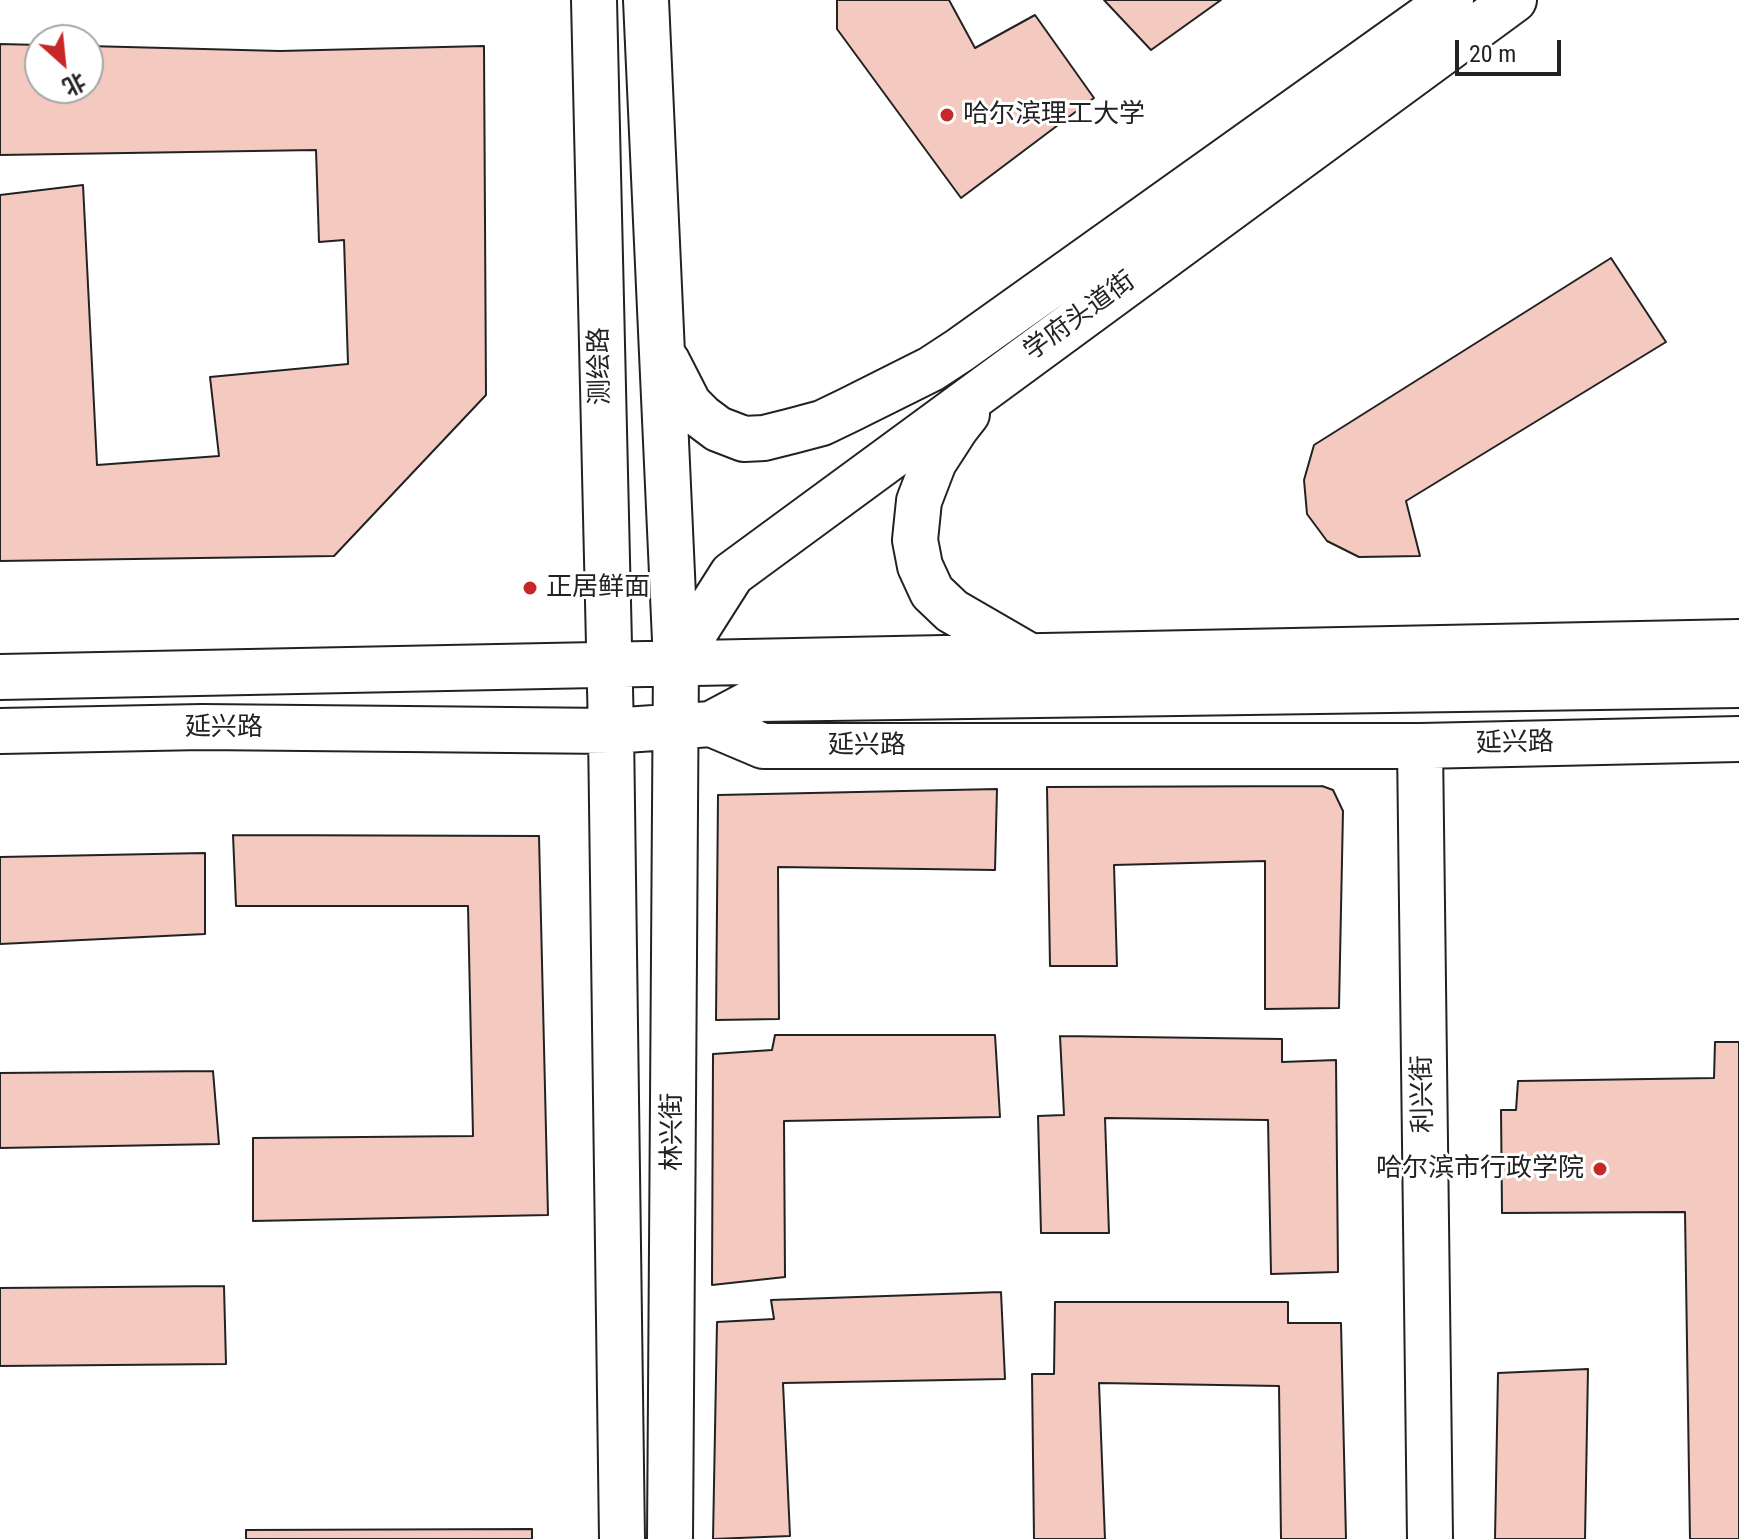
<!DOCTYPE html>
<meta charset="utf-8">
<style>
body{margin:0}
#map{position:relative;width:1739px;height:1539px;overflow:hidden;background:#fff;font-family:"Roboto Condensed","Noto Sans SC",sans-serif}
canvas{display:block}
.north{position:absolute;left:24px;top:24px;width:80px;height:80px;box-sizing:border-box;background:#fff;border:2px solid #a7a7a7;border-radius:50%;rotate:153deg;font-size:22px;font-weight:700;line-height:32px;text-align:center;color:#222}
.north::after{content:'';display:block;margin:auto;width:28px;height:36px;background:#c62828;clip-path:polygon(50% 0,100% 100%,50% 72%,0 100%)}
.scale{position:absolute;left:1455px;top:40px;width:106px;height:36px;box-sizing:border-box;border:4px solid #222;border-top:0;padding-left:10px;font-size:24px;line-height:28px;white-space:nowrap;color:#222;-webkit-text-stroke:6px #fff;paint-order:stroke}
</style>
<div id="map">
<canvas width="1739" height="1539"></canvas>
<div class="north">北</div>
<div class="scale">20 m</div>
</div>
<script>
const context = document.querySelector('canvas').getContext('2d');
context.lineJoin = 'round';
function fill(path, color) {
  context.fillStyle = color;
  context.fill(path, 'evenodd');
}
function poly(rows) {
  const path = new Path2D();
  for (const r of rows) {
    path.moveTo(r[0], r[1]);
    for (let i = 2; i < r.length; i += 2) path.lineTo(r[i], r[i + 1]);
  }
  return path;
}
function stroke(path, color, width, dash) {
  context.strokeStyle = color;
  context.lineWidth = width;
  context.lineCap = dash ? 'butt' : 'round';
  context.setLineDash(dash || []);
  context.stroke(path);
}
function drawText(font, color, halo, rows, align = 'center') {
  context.font = font + ' "Roboto Condensed","Noto Sans SC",sans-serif';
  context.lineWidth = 6;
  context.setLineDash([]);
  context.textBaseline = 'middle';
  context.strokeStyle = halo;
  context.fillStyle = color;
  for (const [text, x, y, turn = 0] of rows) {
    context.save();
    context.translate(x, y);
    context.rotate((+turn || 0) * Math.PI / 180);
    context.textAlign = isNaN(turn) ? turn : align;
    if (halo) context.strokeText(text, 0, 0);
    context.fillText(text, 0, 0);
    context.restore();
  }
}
const building = poly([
 [837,0,949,0,975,48,1035,15,1094,98,961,198,837,29,837,0],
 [1104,0,1221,0,1151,50,1104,0],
 [0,44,40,45,40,88,88,88,88,46,280,51,484,46,486,395,334,556,0,561,0,195,83,185,97,465,219,456,210,377,348,364,344,240,319,242,316,150,0,155,0,44],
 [1611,258,1666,342,1406,501,1420,556,1359,557,1327,541,1307,514,1304,480,1314,445,1611,258],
 [1322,786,1333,790,1343,811,1339,1008,1265,1009,1265,861,1114,865,1117,966,1050,966,1047,787,1322,786],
 [997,789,995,870,778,867,779,1019,716,1020,718,795,997,789],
 [233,835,539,836,548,1215,253,1221,253,1138,473,1136,468,906,236,906,233,835],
 [205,853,205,934,0,944,0,857,205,853],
 [775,1035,995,1035,1000,1117,784,1121,785,1277,712,1285,713,1054,772,1050,775,1035],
 [1060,1036,1282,1039,1282,1062,1336,1060,1338,1272,1271,1274,1268,1120,1105,1118,1109,1233,1041,1233,1038,1116,1064,1115,1060,1036],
 [1715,1042,1739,1042,1739,1539,1690,1539,1685,1212,1502,1213,1501,1110,1516,1110,1518,1081,1714,1078,1715,1042],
 [213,1071,219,1144,0,1148,0,1073,213,1071],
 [224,1286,226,1364,0,1366,0,1288,224,1286],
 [1001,1292,1005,1379,783,1383,790,1536,713,1539,717,1322,774,1319,771,1300,1001,1292],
 [1055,1302,1288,1302,1288,1323,1341,1323,1346,1539,1281,1539,1279,1386,1099,1383,1105,1539,1034,1539,1032,1374,1054,1374,1055,1302],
 [1588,1369,1585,1539,1495,1539,1498,1373,1588,1369],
 [532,1529,532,1539,246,1539,246,1530,532,1529]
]);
fill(building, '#f3c9c0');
stroke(building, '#222', 2);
const secondary = poly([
 [594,0,611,731,622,1539],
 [646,0,676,662,670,1539],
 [667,361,689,404,702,417,718,429,744,439,764,438,792,431,822,423,849,410,931,369,960,350,1451,0],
 [967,414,956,428,934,462,919,501,915,540,920,566,932,592,952,611,1028,655],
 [676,662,732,574,1514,0],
 [0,677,1739,642],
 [711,724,758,699,1739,685],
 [0,731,202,727,611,731,711,724,763,746,1420,746,1739,739],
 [1420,746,1430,1539]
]);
stroke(secondary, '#222', 48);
stroke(secondary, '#fff', 44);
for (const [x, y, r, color] of [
 [947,115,8,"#c62828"],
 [530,588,8,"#c62828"],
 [1600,1169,8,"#c62828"]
]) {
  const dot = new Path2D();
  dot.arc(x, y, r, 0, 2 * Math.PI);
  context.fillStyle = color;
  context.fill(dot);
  stroke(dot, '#fff', 3);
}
drawText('26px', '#222', '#fff', [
 ["哈尔滨理工大学",963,115],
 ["正居鲜面",546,588],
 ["哈尔滨市行政学院",1584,1169,"right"]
], 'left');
drawText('26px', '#222', '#fff', [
 ["学府头道街",1080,317,-36],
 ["测绘路",601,366,-91],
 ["延兴路",224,728],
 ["延兴路",1515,744,-1],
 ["延兴路",867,746],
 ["利兴街",1424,1094,-91],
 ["林兴街",673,1132,-90]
]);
</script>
